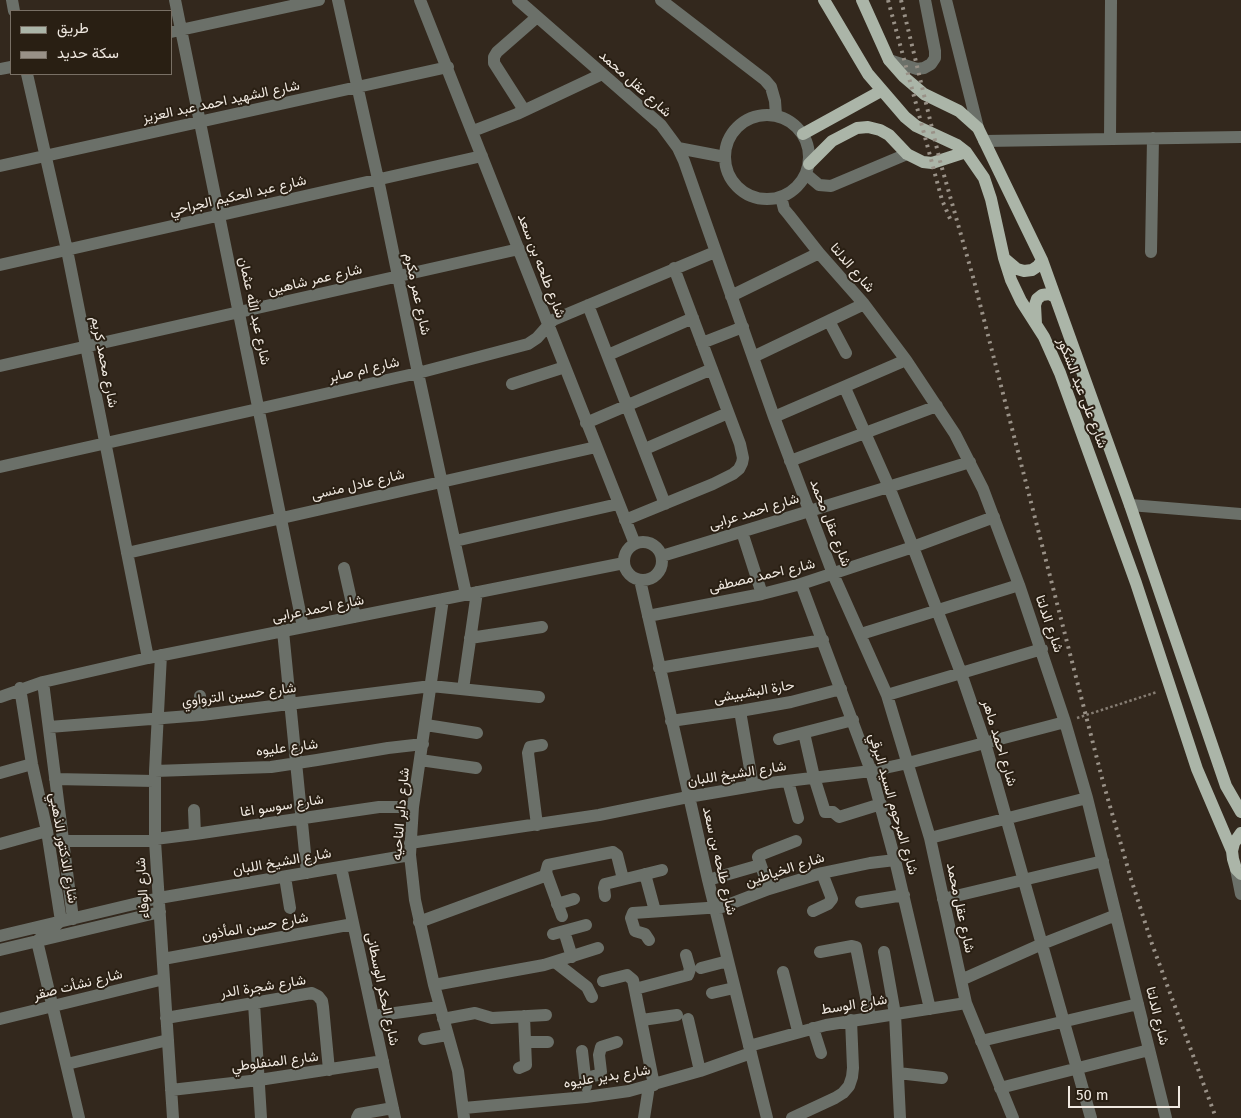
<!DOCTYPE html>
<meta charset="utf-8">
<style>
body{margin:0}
#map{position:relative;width:1241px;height:1118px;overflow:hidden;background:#33281d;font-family:"Fira Sans",Vazirmatn,sans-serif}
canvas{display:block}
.legend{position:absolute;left:10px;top:10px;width:162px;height:65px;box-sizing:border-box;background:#291f13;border:1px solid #797065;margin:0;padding:6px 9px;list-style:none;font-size:15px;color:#f0e9e1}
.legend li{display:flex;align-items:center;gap:10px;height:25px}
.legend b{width:25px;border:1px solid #797065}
.scale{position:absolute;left:1068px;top:1086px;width:112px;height:22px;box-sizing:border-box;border:2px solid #f0e9e1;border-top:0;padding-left:6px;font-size:15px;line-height:18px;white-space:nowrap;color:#f0e9e1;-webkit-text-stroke:4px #291f13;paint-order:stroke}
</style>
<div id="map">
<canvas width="1241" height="1118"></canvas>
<ul class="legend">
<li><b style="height:6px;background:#abb5a8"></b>طريق</li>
<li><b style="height:6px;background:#999187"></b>سكة حديد</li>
</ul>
<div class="scale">50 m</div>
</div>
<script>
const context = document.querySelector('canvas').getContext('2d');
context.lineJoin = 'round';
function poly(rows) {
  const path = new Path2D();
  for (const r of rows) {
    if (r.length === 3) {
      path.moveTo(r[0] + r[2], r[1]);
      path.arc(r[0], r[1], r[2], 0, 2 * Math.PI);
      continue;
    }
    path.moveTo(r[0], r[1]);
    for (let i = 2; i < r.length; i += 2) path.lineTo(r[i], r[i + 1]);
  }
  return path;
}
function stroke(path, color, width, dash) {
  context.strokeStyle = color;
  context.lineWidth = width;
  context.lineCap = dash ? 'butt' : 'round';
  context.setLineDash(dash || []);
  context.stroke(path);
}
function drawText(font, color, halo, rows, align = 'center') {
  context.font = font + ' "Fira Sans",Vazirmatn,sans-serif';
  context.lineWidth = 4;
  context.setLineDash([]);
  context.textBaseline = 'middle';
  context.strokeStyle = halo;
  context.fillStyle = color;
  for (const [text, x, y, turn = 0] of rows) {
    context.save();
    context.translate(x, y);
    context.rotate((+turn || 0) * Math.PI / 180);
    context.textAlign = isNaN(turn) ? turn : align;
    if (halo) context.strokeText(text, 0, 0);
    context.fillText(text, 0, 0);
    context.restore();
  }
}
stroke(poly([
 [1077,718,1157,692]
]), '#867d73', 2.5, [2.5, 2.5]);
stroke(poly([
 [12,0,14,11],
 [175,0,303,627],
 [338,0,378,179,418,373,466,594],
 [420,0,635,544],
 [518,0,661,125,678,148,684,161,774,417,833,574,887,695,930,838,966,1003,1013,1118],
 [661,0,765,80,771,87,775,101,776,115],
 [946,0,978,128],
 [171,32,319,0],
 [889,60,917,69,924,68,931,64,935,58,935,51,925,0],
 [0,69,11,67],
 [27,74,67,250,148,658],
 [524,110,494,63,494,57,497,52,537,17],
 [767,157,42],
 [473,131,517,114,602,74],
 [1110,139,1111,0],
 [984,141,1241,137],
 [678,148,725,157],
 [0,166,448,67],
 [806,174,819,185,831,186,907,154],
 [781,197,784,209,789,215,819,253,864,304,906,360,955,434,983,489,1019,585,1065,722,1087,798,1166,1118],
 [1151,252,1153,138],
 [0,265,482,156],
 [731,296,819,253],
 [588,305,665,504],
 [829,321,846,353],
 [702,343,743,327],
 [608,355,693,318],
 [753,357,864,304],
 [0,366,519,249],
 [512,384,565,367],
 [845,388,889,487,913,547,961,673,985,743,1091,1118],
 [774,417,906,360],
 [586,423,712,369],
 [645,449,728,413],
 [790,461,937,406],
 [0,467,418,373,528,344,537,338,553,320,715,252],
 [1130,505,1241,514],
 [625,520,713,484,733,474,739,469,742,463,743,458,740,444,674,268],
 [742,532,762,594],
 [455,541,618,504],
 [643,561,19],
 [127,553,596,447],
 [662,556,970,462],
 [344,568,355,617],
 [640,580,708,880,767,1118],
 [801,584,871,771,895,860,930,1009],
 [443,599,413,807,410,855,415,900,434,985,458,1071,464,1118],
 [648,616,762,594,801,584,913,547,994,517],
 [283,631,307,873],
 [861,634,1019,585],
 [470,638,542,627],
 [161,655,155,771,155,841,173,1118],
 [659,668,823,640],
 [43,682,73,919],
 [20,688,32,764,47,831,61,921,37,941,79,1118],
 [463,689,477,592],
 [887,695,1042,649],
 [200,696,202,715],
 [0,697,43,682,148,658,624,563],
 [740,711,753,786],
 [671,721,740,711,791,702,841,689],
 [426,725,477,733],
 [49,727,202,715,431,686,539,697],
 [804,733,814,777,825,812,833,812,839,817,881,804],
 [779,739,853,720],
 [420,760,476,768],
 [155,771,271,767,317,760,388,748,423,744],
 [0,773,32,764],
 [55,779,154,781],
 [788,781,798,818],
 [194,810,195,834],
 [537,825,528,753,530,747,542,745],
 [930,838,1087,798],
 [155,839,195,834,379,807,413,807],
 [63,841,155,841],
 [410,843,599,815,688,797,770,783,871,771,908,763,1065,722],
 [0,844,47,831],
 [341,867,395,1118],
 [1236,869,1241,894],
 [645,874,655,911],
 [285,877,290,908],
 [708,880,760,865],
 [769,889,758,857,760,855,796,841],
 [605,896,604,888,605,884,662,870],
 [943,899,1103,861],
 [861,902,904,895],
 [557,904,574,899],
 [813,911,828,904,832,899,822,873],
 [562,916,546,872,548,865,613,852,617,855,623,879],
 [419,922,547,875],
 [564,931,572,957],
 [553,934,586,925],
 [0,936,159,898,410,855],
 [649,940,645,934,635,931,631,918,633,913,722,907,769,889,822,873,870,863,895,860],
 [0,950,160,912],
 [820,952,852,946,856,947,870,1017],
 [884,952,895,1014,900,1118],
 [163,959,353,924],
 [555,962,587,987,592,997],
 [701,968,728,961],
 [783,972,798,1031],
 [961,980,1042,944,1116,915],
 [603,981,627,975,633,980,654,1085],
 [434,985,544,965,598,948],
 [635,989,688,975,690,969,686,955],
 [712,993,734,988],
 [254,1003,261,1118],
 [373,1016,439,1007],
 [166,1018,312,993,318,996,322,1001,323,1007,329,1070],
 [0,1019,164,979],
 [443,1019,475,1013,492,1018,546,1015],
 [688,1019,700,1071],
 [642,1020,677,1015],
 [813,1028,821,1053],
 [424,1039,447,1035],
 [981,1041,1138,1004],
 [525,1042,548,1042],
 [749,1046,826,1025,966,1003],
 [582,1051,586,1086],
 [67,1064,168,1040],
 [519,1068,526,1065,524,1016],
 [898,1073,942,1078],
 [585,1078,598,1075,601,1072,599,1055,601,1047,617,1042],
 [1000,1088,1149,1050],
 [171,1090,259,1080,383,1061],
 [464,1108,586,1097,629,1091,700,1071,751,1053],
 [357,1118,359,1114,393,1108],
 [644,1118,649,1086],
 [792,1118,835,1098,843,1093,849,1086,852,1077,853,1068,851,1020]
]), '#6b7069', 12);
stroke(poly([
 [824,0,868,74,905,117,916,126,957,145,966,152,984,178,991,199,1004,258,1011,280,1021,301,1044,337,1060,373,1136,583,1197,769,1232,851],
 [862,0,889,60,904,77,924,94,959,111,978,128,1042,260,1130,505,1226,786,1241,812],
 [803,134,881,91],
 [809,164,832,141,857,128,868,127,880,130,889,135,907,154,923,162,932,163,966,152],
 [1004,258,1017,269,1024,271,1032,270,1038,266,1042,260],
 [1036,324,1035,305,1037,299,1042,295,1049,294,1055,297],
 [1241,833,1234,843,1232,851,1233,859,1236,869,1241,874]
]), '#abb5a8', 12);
stroke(poly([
 [888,0,942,200,951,221],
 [901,0,940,161,973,277,1103,782,1131,879,1152,944,1216,1118]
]), '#999187', 4, [2.5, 5]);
drawText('14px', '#f0e9e1', '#291f13', [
 ["شارع عقل محمد",635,84,42],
 ["شارع الشهيد احمد عبد العزيز",221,102,-12],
 ["شارع عبد الحكيم الجراحي",238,196,-13],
 ["شارع طلحه بن سعد",541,266,69],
 ["شارع الدلتا",852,268,49],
 ["شارع عمر شاهين",315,280,-13],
 ["شارع عمر مكرم",417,294,78],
 ["شارع عبد الله عثمان",254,311,78],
 ["شارع محمد كريم",104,362,79],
 ["شارع ام صابر",364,370,-13],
 ["شارع على عبد الشكور",1082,393,69],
 ["شارع عادل منسى",358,485,-13],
 ["شارع احمد عرابى",754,512,-17],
 ["شارع عقل محمد",830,523,69],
 ["شارع احمد مصطفى",762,576,-13],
 ["شارع احمد عرابى",318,609,-11],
 ["شارع الدلتا",1049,624,71],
 ["حارة البشبيشى",754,692,-10],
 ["شارع حسين الترواوي",239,695,-7],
 ["شارع احمد ماهر",999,743,73],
 ["شارع عليوه",287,748,-7],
 ["شارع الشيخ اللبان",737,774,-9],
 ["شارع المرحوم السيد البرقي",893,804,74],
 ["شارع سوسو اغا",282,806,-9],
 ["شارع داير الناحيه",401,814,-85],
 ["شارع الدكتور الذهبي",63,848,80],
 ["شارع طلحه بن سعد",719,861,77],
 ["شارع الشيخ اللبان",282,862,-10],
 ["شارع الخياطين",785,870,-18],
 ["شارع الوفاء",143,888,-94],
 ["شارع عقل محمد",960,908,78],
 ["شارع حسن المأذون",255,927,-10],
 ["شارع نشأت صقر",78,985,-14],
 ["شارع شجرة الدر",263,987,-9],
 ["شارع الحكر الوسطانى",382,989,78],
 ["شارع الوسط",854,1005,-9],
 ["شارع الدلتا",1157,1016,76],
 ["شارع المنفلوطي",275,1062,-7],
 ["شارع بدير عليوه",607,1077,-9]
]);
</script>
